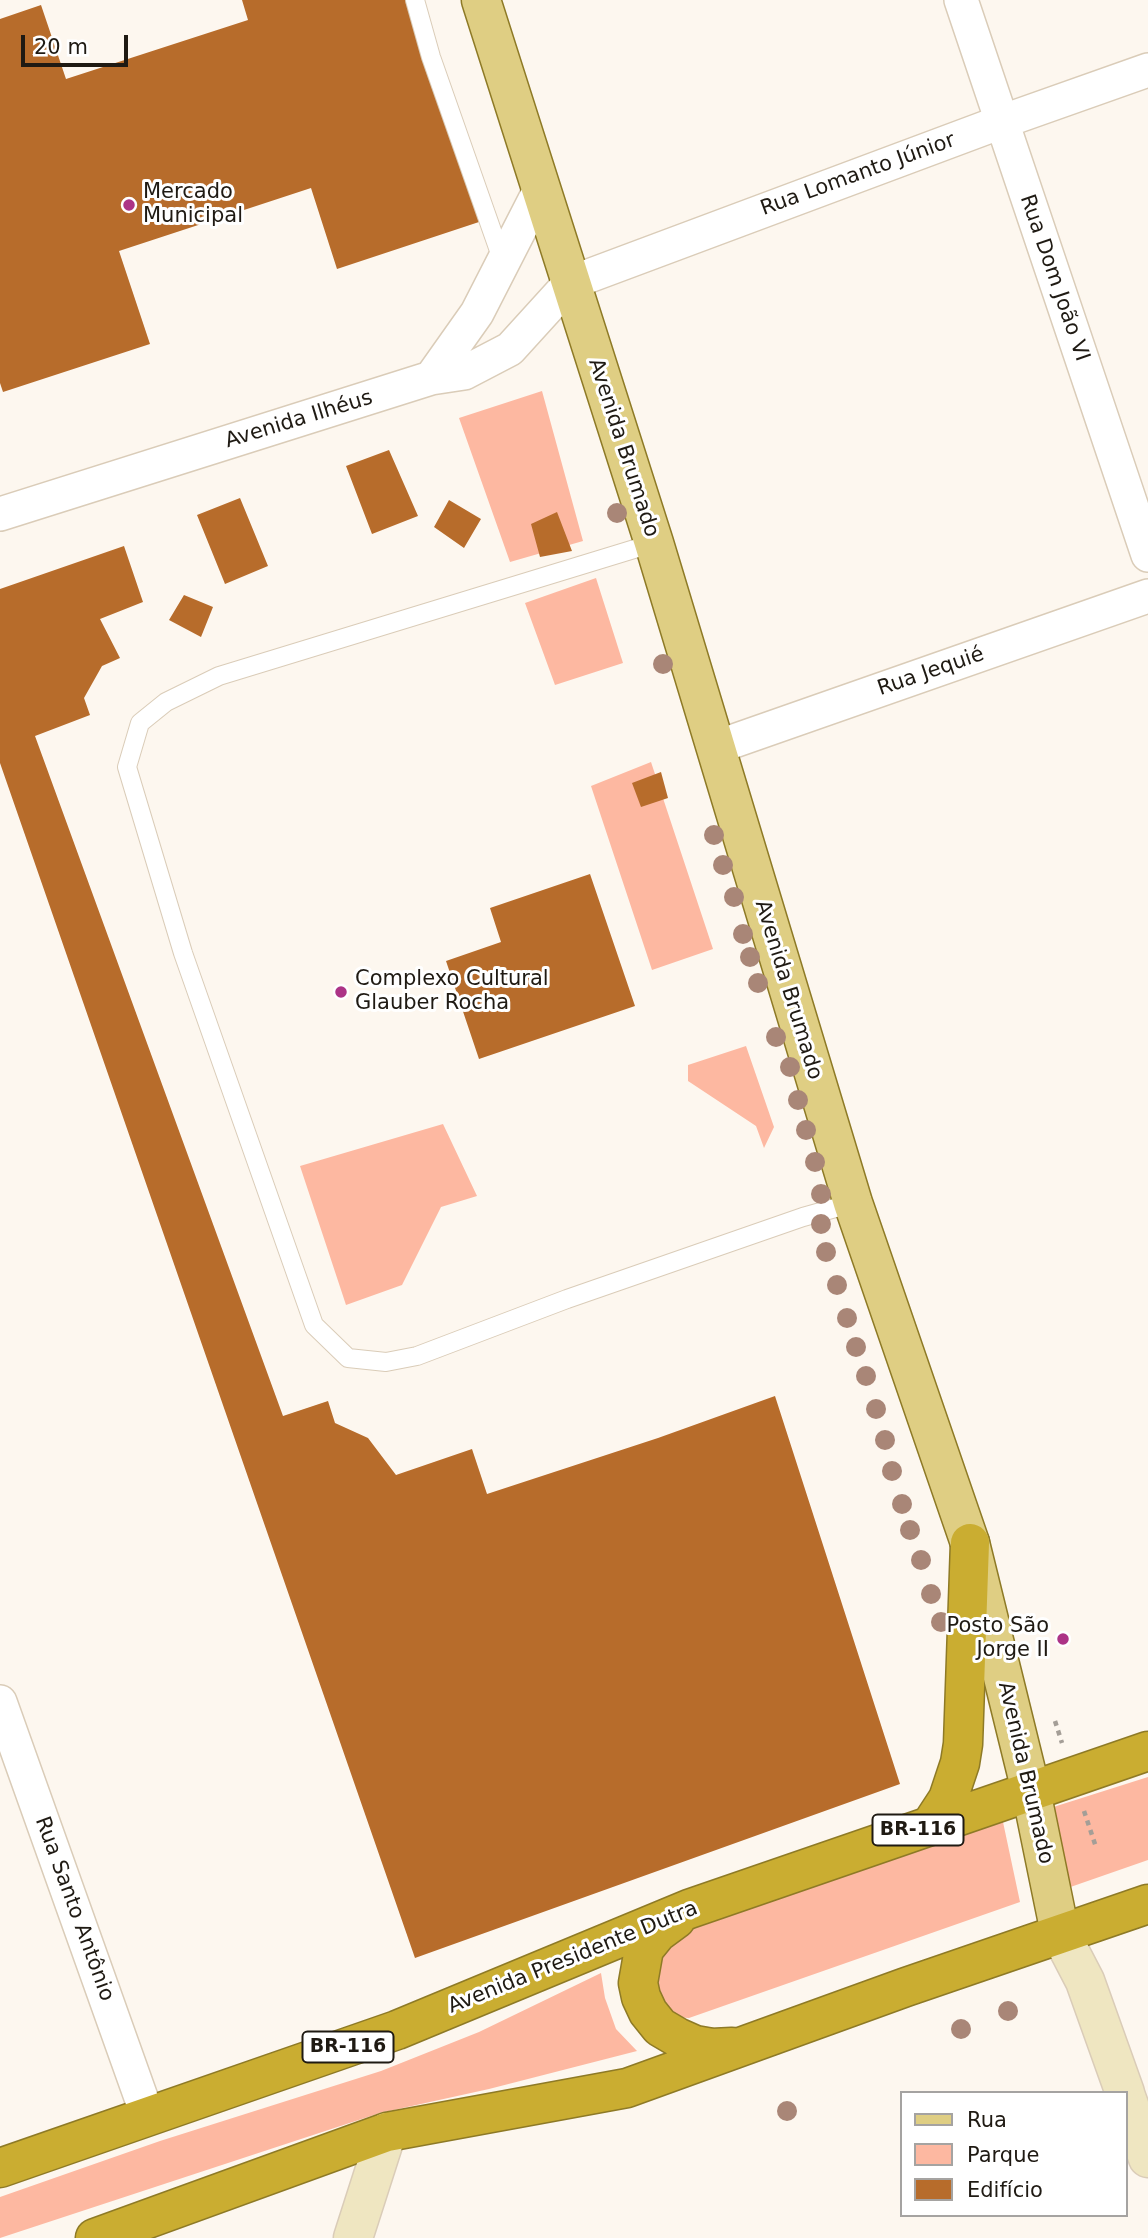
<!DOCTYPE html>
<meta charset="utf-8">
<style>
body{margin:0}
#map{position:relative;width:1148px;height:2238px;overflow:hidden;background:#fdf7ef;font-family:"DejaVu Sans",sans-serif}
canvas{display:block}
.legend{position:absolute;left:900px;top:2091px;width:228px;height:126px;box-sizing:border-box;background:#fff;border:2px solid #a5a3a1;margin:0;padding:9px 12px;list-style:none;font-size:21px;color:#1f1a13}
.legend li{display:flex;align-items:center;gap:14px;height:35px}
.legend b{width:35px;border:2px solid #a5a3a1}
.scale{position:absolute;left:21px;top:35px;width:107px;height:32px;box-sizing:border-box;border:4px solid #1f1a13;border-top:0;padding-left:9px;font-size:21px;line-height:24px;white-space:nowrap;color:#1f1a13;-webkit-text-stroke:5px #fff;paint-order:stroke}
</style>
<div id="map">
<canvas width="1148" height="2238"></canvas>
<ul class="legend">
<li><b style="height:9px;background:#dfce83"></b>Rua</li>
<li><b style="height:19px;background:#fdb8a1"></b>Parque</li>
<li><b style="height:19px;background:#b76c2b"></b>Edifício</li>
</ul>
<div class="scale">20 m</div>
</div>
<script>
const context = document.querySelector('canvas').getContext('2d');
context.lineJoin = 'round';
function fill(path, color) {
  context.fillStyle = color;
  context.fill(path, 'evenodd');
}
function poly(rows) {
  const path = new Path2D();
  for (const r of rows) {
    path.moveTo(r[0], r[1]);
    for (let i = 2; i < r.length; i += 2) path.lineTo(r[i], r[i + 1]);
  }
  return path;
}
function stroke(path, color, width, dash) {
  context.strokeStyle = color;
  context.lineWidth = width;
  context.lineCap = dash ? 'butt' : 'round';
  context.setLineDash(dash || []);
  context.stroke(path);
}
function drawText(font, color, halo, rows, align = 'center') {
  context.font = font + ' "DejaVu Sans",sans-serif';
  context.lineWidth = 6;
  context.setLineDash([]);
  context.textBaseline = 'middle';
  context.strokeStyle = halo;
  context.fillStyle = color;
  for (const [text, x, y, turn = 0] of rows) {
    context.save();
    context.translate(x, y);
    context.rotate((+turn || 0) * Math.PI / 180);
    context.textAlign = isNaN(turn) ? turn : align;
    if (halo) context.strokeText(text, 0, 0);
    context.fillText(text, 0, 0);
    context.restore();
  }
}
fill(poly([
 [542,391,583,541,510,562,459,418],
 [596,578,623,663,555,685,525,603],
 [651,762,713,949,652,970,591,786],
 [746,1046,774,1127,764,1148,756,1126,688,1081,688,1065],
 [443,1124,477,1196,441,1207,402,1285,346,1305,300,1166],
 [1148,1777,1148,1860,1059,1891,1044,1810],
 [1003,1822,1020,1902,689,2018,676,2017,653,1987,653,1957,676,1933],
 [601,1973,605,1998,616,2029,637,2051,489,2089,380,2113,0,2238,0,2197,160,2141,381,2071,479,2032]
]), '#fdb8a1');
fill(poly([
 [242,0,406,0,479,222,337,269,311,188,119,251,150,344,3,392,0,383,0,19,41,5,66,79,248,20],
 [389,450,418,516,372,534,346,466],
 [240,498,268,566,225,584,197,515],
 [449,500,481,519,464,548,434,527],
 [557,512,572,551,540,557,531,524],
 [124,546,143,602,100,619,120,658,102,666,84,698,90,715,35,736,283,1416,328,1401,335,1423,368,1438,396,1475,472,1449,487,1494,658,1438,775,1396,900,1784,415,1958,0,763,0,589],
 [184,595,213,607,201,637,169,620],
 [661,772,668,798,641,807,632,783],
 [590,874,635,1006,479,1059,446,961,501,942,490,908]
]), '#b76c2b');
const lane = poly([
 [415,0,431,57,503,262],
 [654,543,219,676,166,702,140,723,127,767,183,953,314,1325,348,1358,386,1362,417,1356,567,1299,803,1217,853,1203]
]);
const street = poly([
 [961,0,1148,555],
 [431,378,477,313,541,188],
 [0,514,431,378,464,373,510,349,570,283,1001,122,1148,70],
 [714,748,1148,596],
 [0,1702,148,2117]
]);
const secondary = poly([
 [1060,1933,1085,1981,1125,2093],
 [1125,2094,1148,2158],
 [353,2238,387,2132]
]);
const primary = poly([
 [481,0,654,543,853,1203,970,1543,1031,1791,1060,1933]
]);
const highway = poly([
 [931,1825,948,1799,960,1763,963,1744,970,1543],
 [676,1919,657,1933,644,1949,638,1983,641,1997,648,2012,660,2027,677,2037,695,2045,712,2048,732,2047],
 [0,2168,397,2030,689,1909,1148,1751],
 [95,2238,387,2132,627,2088,906,1987,1148,1904]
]);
stroke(lane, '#daccb8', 20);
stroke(street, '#daccb8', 36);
stroke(secondary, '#daccb8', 41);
stroke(primary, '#8e7a26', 41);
stroke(highway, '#8e7a26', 41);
stroke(poly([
 [1055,1721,1062,1743],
 [1084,1811,1096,1847]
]), '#a49e97', 4.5, [5, 5]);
stroke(lane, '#fff', 18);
stroke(street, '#fff', 33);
stroke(secondary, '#efe6c1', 38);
stroke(primary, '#dfce83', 38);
stroke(highway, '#caad31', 38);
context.fillStyle = '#a98677';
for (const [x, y] of [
 [617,513],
 [663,664],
 [714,835],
 [723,865],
 [734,897],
 [743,934],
 [750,957],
 [758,983],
 [776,1037],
 [790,1067],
 [798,1100],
 [806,1130],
 [815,1162],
 [821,1194],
 [821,1224],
 [826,1252],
 [837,1285],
 [847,1318],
 [856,1347],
 [866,1376],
 [876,1409],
 [885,1440],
 [892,1471],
 [902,1504],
 [910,1530],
 [921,1560],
 [931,1594],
 [941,1622],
 [1008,2011],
 [961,2029],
 [787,2111]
]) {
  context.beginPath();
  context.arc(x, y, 10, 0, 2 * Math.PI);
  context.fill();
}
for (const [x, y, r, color] of [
 [129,205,7,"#ac3386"],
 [341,992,7,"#ac3386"],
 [1063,1639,7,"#ac3386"]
]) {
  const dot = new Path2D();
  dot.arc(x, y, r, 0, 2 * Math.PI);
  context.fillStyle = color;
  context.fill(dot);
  stroke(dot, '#fff', 2.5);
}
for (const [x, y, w] of [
 [918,1830,91],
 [348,2047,91]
]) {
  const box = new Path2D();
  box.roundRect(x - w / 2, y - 15.5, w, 31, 5);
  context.fillStyle = '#fff';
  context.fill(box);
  stroke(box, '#1f1a13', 2);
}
drawText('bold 19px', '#1f1a13', null, [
 ["BR-116",918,1830],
 ["BR-116",348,2047]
]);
drawText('21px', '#1f1a13', '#fff', [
 ["Rua Lomanto Júnior",858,175,-20],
 ["Rua Dom João VI",1054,278,71],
 ["Avenida Ilhéus",299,420,-17],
 ["Avenida Brumado",623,448,72],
 ["Rua Jequié",931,672,-19],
 ["Avenida Brumado",788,990,73],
 ["Avenida Brumado",1025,1773,77],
 ["Rua Santo Antônio",74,1909,70],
 ["Avenida Presidente Dutra",573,1958,-22]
]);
drawText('21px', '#1f1a13', '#fff', [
 ["Mercado",143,193],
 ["Municipal",143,217],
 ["Complexo Cultural",355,980],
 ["Glauber Rocha",355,1004],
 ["Posto São",1049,1627,"right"],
 ["Jorge II",1049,1651,"right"]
], 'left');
</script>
